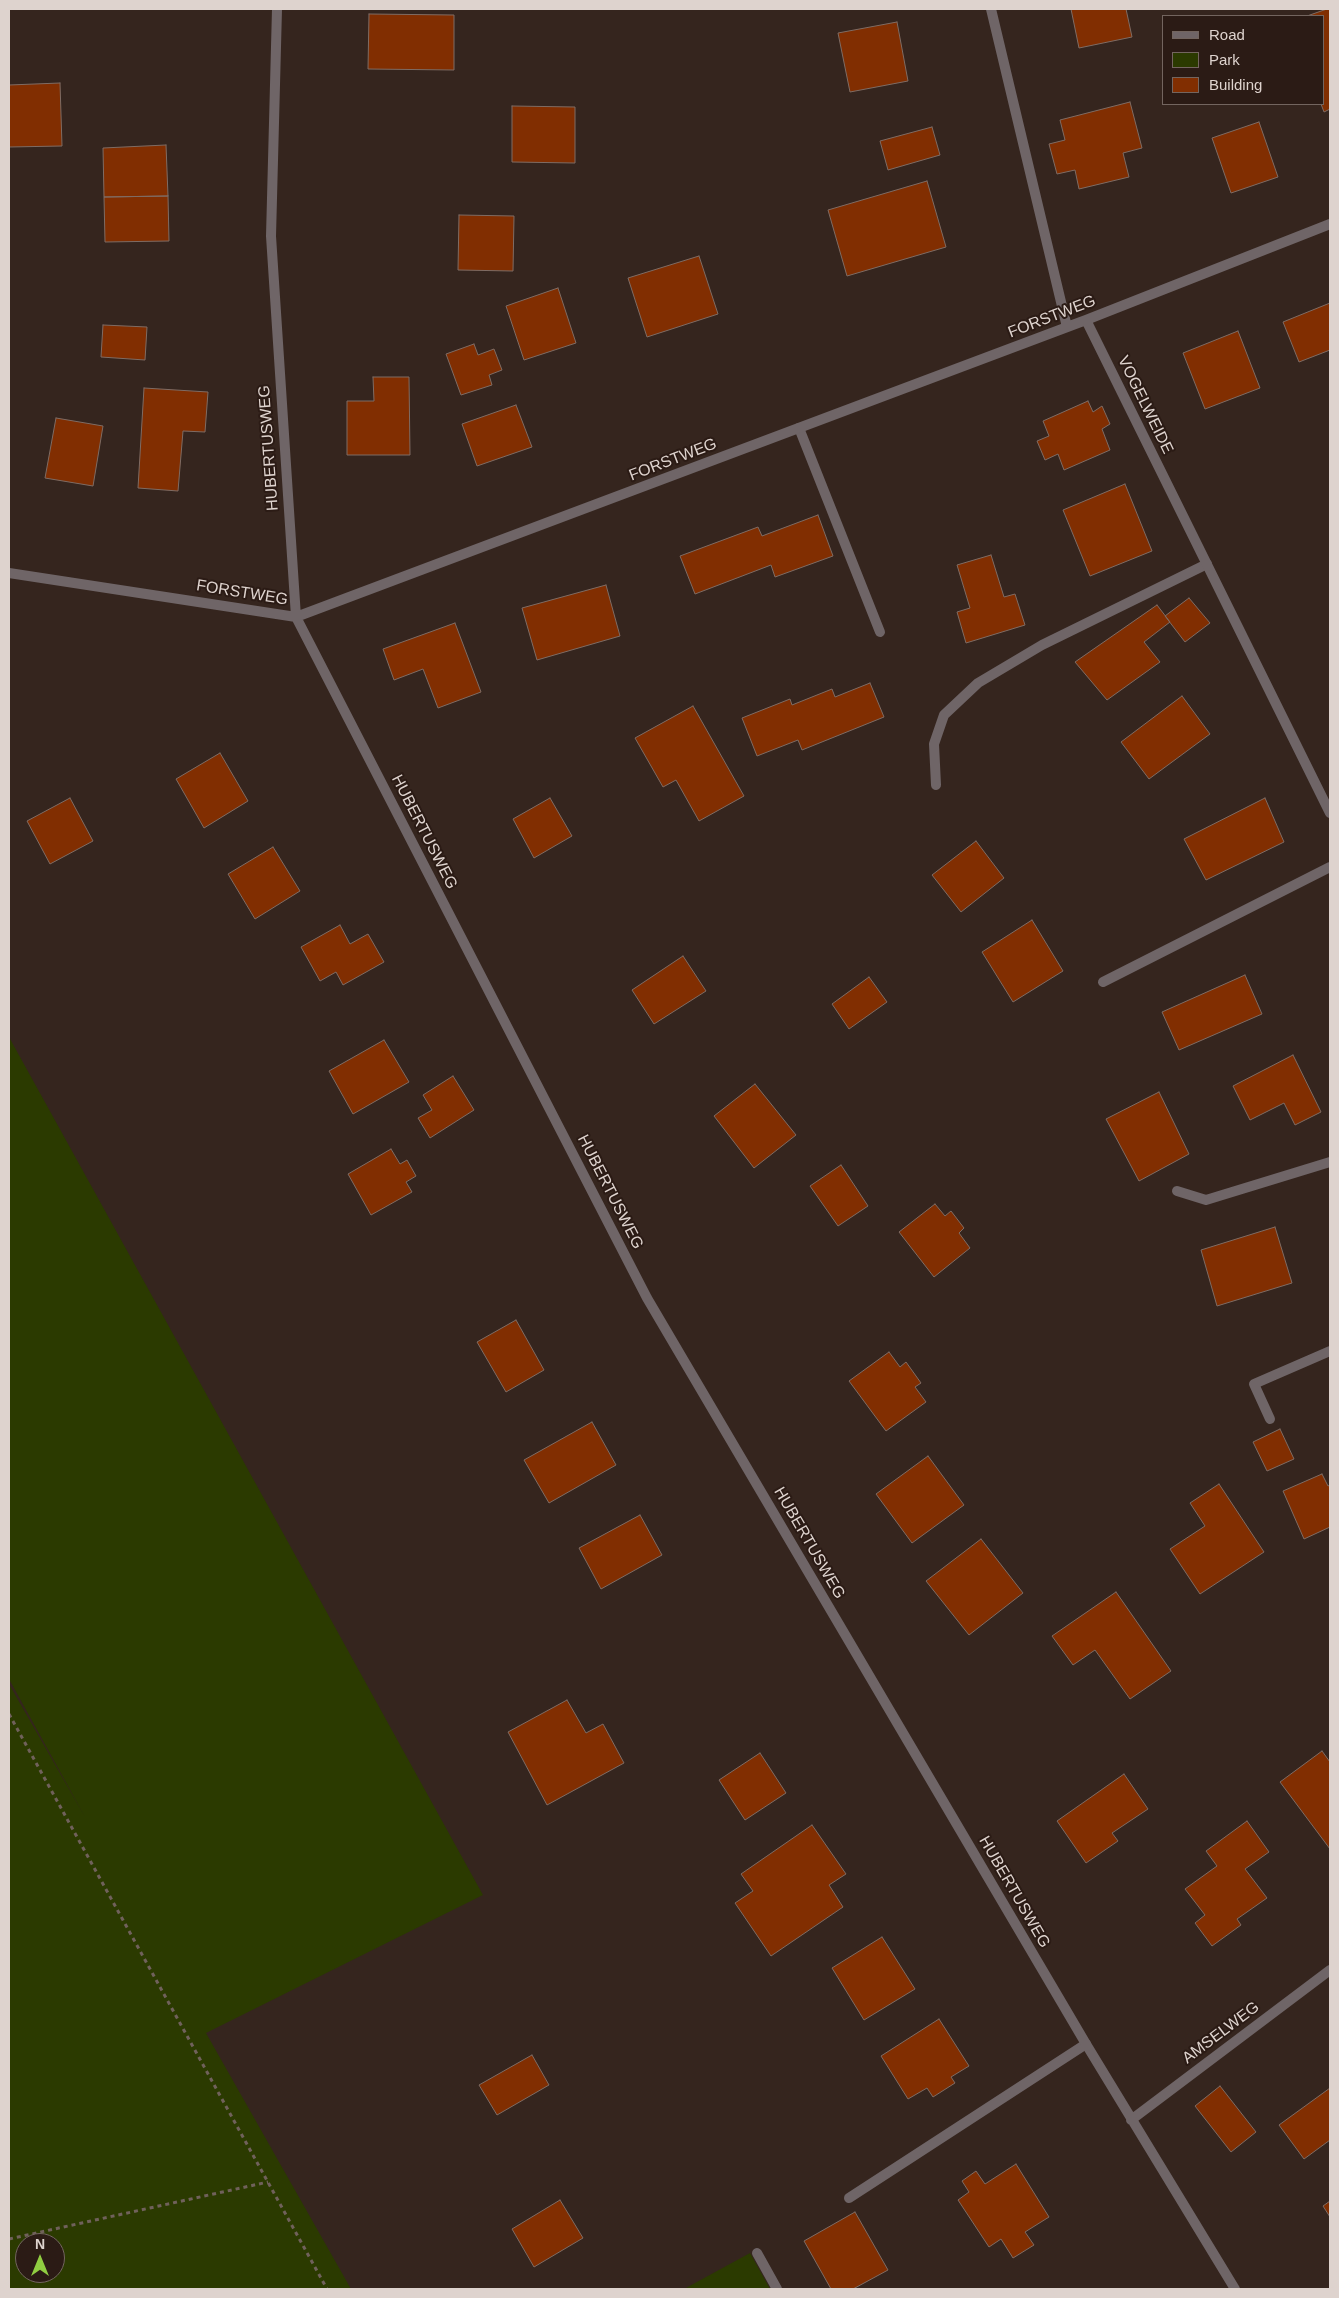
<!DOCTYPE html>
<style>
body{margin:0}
#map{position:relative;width:1339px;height:2298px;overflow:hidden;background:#35251e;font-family:Arial,sans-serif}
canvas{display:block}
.frame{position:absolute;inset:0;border:10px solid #ded3ce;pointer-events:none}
.legend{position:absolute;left:1162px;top:15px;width:162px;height:90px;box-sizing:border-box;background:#2b1b15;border:1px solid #73655f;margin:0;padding:6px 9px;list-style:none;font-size:15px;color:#ded3ce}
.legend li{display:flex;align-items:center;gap:10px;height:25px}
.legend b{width:25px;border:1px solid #73655f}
.north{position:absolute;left:15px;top:2233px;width:50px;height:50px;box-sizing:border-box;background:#2b1b15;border:1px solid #73655f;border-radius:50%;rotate:0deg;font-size:14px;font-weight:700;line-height:20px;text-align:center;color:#ded3ce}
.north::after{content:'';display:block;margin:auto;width:18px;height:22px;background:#90cd41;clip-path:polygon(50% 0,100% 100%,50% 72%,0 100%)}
</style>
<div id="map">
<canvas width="1339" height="2298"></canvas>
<div class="frame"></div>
<ul class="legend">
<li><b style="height:6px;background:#6f6567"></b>Road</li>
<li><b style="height:14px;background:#2b3a00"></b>Park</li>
<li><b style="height:14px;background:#812e01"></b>Building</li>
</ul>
<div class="north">N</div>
</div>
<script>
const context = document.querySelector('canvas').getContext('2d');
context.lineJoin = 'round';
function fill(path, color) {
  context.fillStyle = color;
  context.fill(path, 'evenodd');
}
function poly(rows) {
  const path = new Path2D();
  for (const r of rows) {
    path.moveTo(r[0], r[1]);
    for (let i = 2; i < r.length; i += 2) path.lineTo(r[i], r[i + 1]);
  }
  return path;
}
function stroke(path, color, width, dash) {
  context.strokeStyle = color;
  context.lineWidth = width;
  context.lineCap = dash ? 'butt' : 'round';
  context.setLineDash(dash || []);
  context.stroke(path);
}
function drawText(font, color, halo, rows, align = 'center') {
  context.font = font + ' Arial,sans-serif';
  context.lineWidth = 4;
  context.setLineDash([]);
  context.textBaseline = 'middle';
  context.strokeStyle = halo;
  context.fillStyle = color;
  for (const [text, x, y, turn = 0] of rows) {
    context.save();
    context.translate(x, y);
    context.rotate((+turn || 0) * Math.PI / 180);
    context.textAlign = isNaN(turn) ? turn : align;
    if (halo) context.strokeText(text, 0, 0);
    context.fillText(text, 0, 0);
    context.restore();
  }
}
fill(poly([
 [9,1037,483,1895,206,2033,351,2289,9,2289,9,1684,85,1817,9,1679],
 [25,2243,55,2243,55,2273,25,2273],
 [750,2253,770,2289,684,2289]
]), '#2b3a00');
const building = poly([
 [1071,9,1126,9,1132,37,1079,48,1071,9],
 [1327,9,1330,10,1330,109,1324,112,1321,104,1323,104,1323,16,1307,16,1327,9],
 [369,14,454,15,454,70,368,69,369,14],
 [897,22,908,81,850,92,838,33,897,22],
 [60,83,62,146,9,147,9,85,60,83],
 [1130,102,1142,148,1123,153,1129,177,1079,189,1075,170,1057,174,1049,144,1065,140,1060,120,1130,102],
 [512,106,575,107,575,163,512,162,512,106],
 [1259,122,1278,177,1231,193,1212,138,1259,122],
 [932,127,940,155,888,170,880,141,932,127],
 [166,145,168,196,104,197,103,148,166,145],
 [927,181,946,247,847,276,828,210,927,181],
 [168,196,169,241,105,242,104,197,168,196],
 [459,215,514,216,513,271,458,270,459,215],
 [699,256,718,314,647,337,628,278,699,256],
 [558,288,576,343,524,360,506,306,558,288],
 [1330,303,1330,350,1299,362,1283,322,1330,303],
 [103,325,147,327,145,360,101,357,103,325],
 [1238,331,1260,388,1205,409,1183,353,1238,331],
 [474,344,478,355,494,349,502,370,489,375,492,385,461,395,446,354,474,344],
 [373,377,409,377,410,455,347,455,347,401,374,401,373,377],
 [144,388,208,392,205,432,183,431,178,491,138,488,144,388],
 [1088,401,1093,412,1102,406,1110,424,1102,429,1110,450,1064,470,1058,454,1045,460,1037,441,1049,436,1043,421,1088,401],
 [516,405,532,447,477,466,462,424,516,405],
 [56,418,103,426,93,486,45,478,56,418],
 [1125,484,1152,551,1090,576,1063,510,1125,484],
 [818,515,833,556,775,577,771,565,695,594,680,556,758,527,762,536,818,515],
 [991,555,1004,597,1015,594,1025,625,966,643,957,612,970,608,957,565,991,555],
 [606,585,620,636,537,660,522,608,606,585],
 [1189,598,1210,623,1185,642,1165,616,1189,598],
 [1157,605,1170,622,1144,642,1160,662,1107,700,1075,662,1157,605],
 [455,623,481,692,438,708,423,669,394,680,383,649,455,623],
 [870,683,884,717,802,750,798,740,757,756,742,718,790,699,792,705,832,689,835,697,870,683],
 [1182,696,1210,734,1149,779,1121,742,1182,696],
 [693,706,744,796,699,821,676,780,663,787,635,738,693,706],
 [220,753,248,801,204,828,176,779,220,753],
 [70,798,93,841,50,864,27,821,70,798],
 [550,798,572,836,534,858,513,819,550,798],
 [1265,798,1284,842,1206,880,1184,839,1265,798],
 [976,841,1004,878,961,912,932,875,976,841],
 [273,847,300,891,255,919,228,874,273,847],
 [1032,920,1063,971,1013,1002,982,952,1032,920],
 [340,925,350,944,368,934,384,962,343,985,336,972,320,981,301,947,340,925],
 [683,956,706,991,654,1024,632,990,683,956],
 [1245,975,1262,1014,1179,1050,1162,1012,1245,975],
 [869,977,887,1002,849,1029,832,1004,869,977],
 [384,1040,409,1082,353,1114,329,1071,384,1040],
 [1293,1055,1321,1112,1295,1125,1284,1103,1250,1120,1233,1086,1293,1055],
 [453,1076,474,1110,430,1138,418,1118,432,1110,423,1095,453,1076],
 [755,1084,796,1135,754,1168,714,1116,755,1084],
 [1159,1092,1189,1154,1139,1181,1106,1119,1159,1092],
 [391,1149,400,1164,407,1160,416,1176,406,1182,412,1192,371,1215,348,1174,391,1149],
 [841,1165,868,1206,838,1226,810,1186,841,1165],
 [935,1204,945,1216,951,1211,964,1228,959,1233,970,1248,934,1277,899,1232,935,1204],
 [1275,1227,1292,1283,1217,1306,1201,1250,1275,1227],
 [516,1320,544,1370,506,1392,477,1342,516,1320],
 [889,1352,900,1367,906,1362,921,1383,915,1387,926,1402,886,1431,849,1381,889,1352],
 [592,1422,616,1465,549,1503,524,1460,592,1422],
 [1280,1429,1294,1459,1267,1471,1253,1442,1280,1429],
 [928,1456,964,1505,912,1543,876,1494,928,1456],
 [1322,1474,1328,1486,1330,1485,1330,1527,1304,1539,1283,1491,1322,1474],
 [1219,1484,1264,1552,1200,1594,1170,1549,1205,1526,1190,1503,1219,1484],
 [640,1515,662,1555,601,1589,579,1548,640,1515],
 [981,1539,1023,1593,969,1635,926,1581,981,1539],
 [1116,1592,1171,1671,1130,1699,1095,1650,1073,1665,1052,1636,1116,1592],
 [567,1700,586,1733,603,1724,624,1763,547,1805,508,1732,567,1700],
 [1322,1751,1330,1762,1330,1849,1280,1782,1322,1751],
 [760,1753,786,1793,745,1820,719,1780,760,1753],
 [1124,1774,1148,1809,1112,1833,1118,1841,1086,1863,1057,1821,1124,1774],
 [1247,1821,1269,1852,1245,1869,1267,1898,1237,1919,1241,1925,1212,1946,1195,1923,1205,1915,1185,1889,1217,1866,1206,1851,1247,1821],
 [812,1825,846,1874,829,1885,843,1907,771,1956,735,1903,753,1891,741,1874,812,1825],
 [882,1937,915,1989,864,2020,832,1968,882,1937],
 [939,2019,969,2066,951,2077,955,2083,933,2097,927,2088,908,2099,881,2056,939,2019],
 [532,2055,549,2085,497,2115,479,2085,532,2055],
 [1220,2086,1256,2132,1231,2152,1195,2106,1220,2086],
 [1330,2088,1330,2140,1304,2159,1279,2125,1330,2088],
 [1016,2164,1049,2217,1025,2232,1034,2245,1013,2258,1001,2239,989,2247,958,2200,969,2192,962,2181,976,2171,985,2184,1016,2164],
 [560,2200,583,2238,534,2267,512,2229,560,2200],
 [1330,2201,1330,2217,1323,2206,1330,2201],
 [855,2212,888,2270,853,2289,831,2289,804,2241,855,2212]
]);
fill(building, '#812e01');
stroke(building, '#7f6c64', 1);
stroke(poly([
 [9,1714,327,2289],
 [9,2239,268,2182]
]), '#70615b', 3, [4, 4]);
stroke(poly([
 [799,428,880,632],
 [936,785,934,744,944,715,978,683,1042,645,1207,564],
 [1103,982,1330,867],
 [1177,1191,1206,1200,1330,1162],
 [1270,1419,1254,1384,1330,1351],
 [849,2198,1086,2044],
 [757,2253,777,2289]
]), '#6f6567', 10);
stroke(poly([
 [277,9,271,236,296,617,647,1298,1086,2044,1235,2289],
 [991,9,1067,327,1086,320,1330,813],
 [9,573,296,617,1086,320,1330,224],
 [1131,2120,1330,1970]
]), '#6f6567', 10);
drawText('16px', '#ded3ce', '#2b1b15', [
 ["FORSTWEG",1052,317,-21],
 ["VOGELWEIDE",1145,405,64],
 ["HUBERTUSWEG",269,448,-94],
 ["FORSTWEG",673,460,-21],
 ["FORSTWEG",242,593,9],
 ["HUBERTUSWEG",424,832,63],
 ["HUBERTUSWEG",610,1192,63],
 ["HUBERTUSWEG",809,1543,60],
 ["HUBERTUSWEG",1014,1892,60],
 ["AMSELWEG",1221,2033,-37]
]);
</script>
